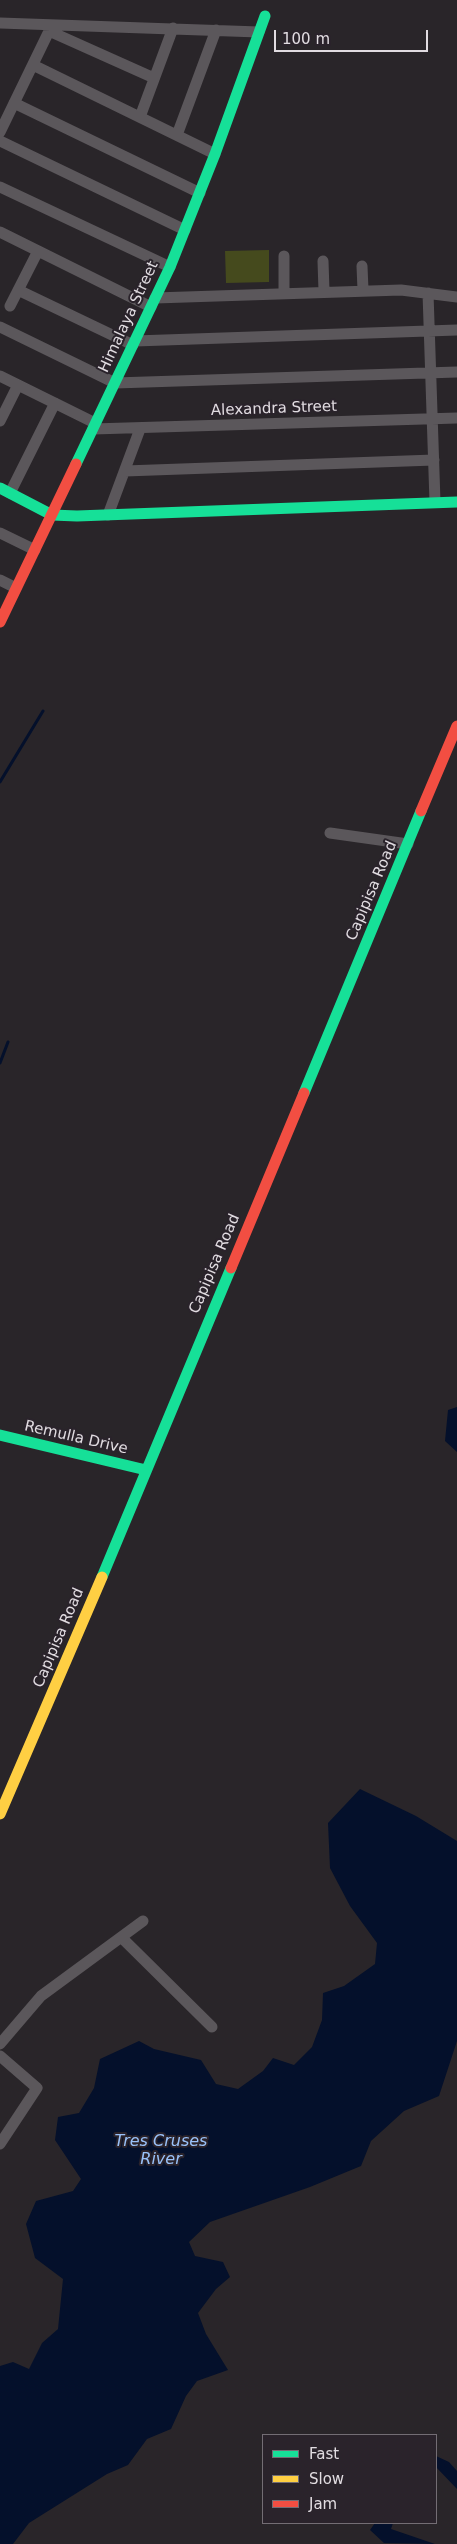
<!DOCTYPE html>
<style>
body{margin:0}
#map{position:relative;width:457px;height:2544px;overflow:hidden;background:#292529;font-family:"DejaVu Sans",sans-serif}
canvas{display:block}
.legend{position:absolute;left:262px;top:2434px;width:175px;height:90px;box-sizing:border-box;background:#2a232b;border:1px solid #736d74;margin:0;padding:6px 9px;list-style:none;font-size:15px;color:#e1dce1}
.legend li{display:flex;align-items:center;gap:10px;height:25px}
.legend b{width:25px;border:1px solid #736d74}
.scale{position:absolute;left:274px;top:30px;width:154px;height:22px;box-sizing:border-box;border:2px solid #e1dce1;border-top:0;padding-left:6px;font-size:15px;line-height:18px;white-space:nowrap;color:#e1dce1;-webkit-text-stroke:4px #2a232b;paint-order:stroke}
</style>
<div id="map">
<canvas width="457" height="2544"></canvas>
<ul class="legend">
<li><b style="height:6px;background:#16e098"></b>Fast</li>
<li><b style="height:6px;background:#ffcf43"></b>Slow</li>
<li><b style="height:6px;background:#f24e42"></b>Jam</li>
</ul>
<div class="scale">100 m</div>
</div>
<script>
const context = document.querySelector('canvas').getContext('2d');
context.lineJoin = 'round';
function fill(path, color) {
  context.fillStyle = color;
  context.fill(path, 'evenodd');
}
function poly(rows) {
  const path = new Path2D();
  for (const r of rows) {
    path.moveTo(r[0], r[1]);
    for (let i = 2; i < r.length; i += 2) path.lineTo(r[i], r[i + 1]);
  }
  return path;
}
function stroke(path, color, width, dash) {
  context.strokeStyle = color;
  context.lineWidth = width;
  context.lineCap = dash ? 'butt' : 'round';
  context.setLineDash(dash || []);
  context.stroke(path);
}
function drawText(font, color, halo, rows, align = 'center') {
  context.font = font + ' "DejaVu Sans",sans-serif';
  context.lineWidth = 4;
  context.setLineDash([]);
  context.textBaseline = 'middle';
  context.strokeStyle = halo;
  context.fillStyle = color;
  for (const [text, x, y, turn = 0] of rows) {
    context.save();
    context.translate(x, y);
    context.rotate((+turn || 0) * Math.PI / 180);
    context.textAlign = isNaN(turn) ? turn : align;
    if (halo) context.strokeText(text, 0, 0);
    context.fillText(text, 0, 0);
    context.restore();
  }
}
fill(poly([
 [269,250,269,282,226,283,225,251]
]), '#454a1d');
fill(poly([
 [457,1407,457,1452,445,1441,448,1410],
 [360,1789,416,1816,457,1841,457,2041,439,2096,404,2111,371,2141,361,2166,310,2187,210,2222,189,2242,195,2256,223,2262,230,2277,216,2289,198,2313,206,2334,228,2370,197,2381,186,2396,171,2429,147,2439,128,2465,107,2474,29,2523,13,2544,0,2544,0,2366,13,2362,29,2369,42,2343,58,2329,63,2279,35,2258,26,2224,36,2201,73,2191,81,2179,55,2140,58,2117,79,2113,94,2088,100,2059,139,2041,154,2049,201,2060,216,2084,238,2089,263,2071,273,2058,294,2065,312,2047,322,2020,323,1993,344,1986,375,1964,377,1943,350,1906,330,1868,328,1823],
 [436,2456,449,2462,457,2471,457,2489,436,2467],
 [375,2523,393,2523,391,2529,435,2544,384,2543,370,2530]
]), '#04102b');
stroke(poly([
 [0,782,43,711],
 [0,1063,8,1042]
]), '#04102b', 3);
stroke(poly([
 [0,23,259,32],
 [49,31,154,78],
 [33,65,215,154],
 [14,103,200,193],
 [140,117,173,28],
 [0,132,52,25],
 [177,135,216,30],
 [0,141,185,230],
 [0,187,170,267],
 [0,232,151,307],
 [323,261,324,291],
 [362,266,363,290],
 [18,290,133,345],
 [284,293,284,256],
 [428,293,435,502],
 [155,298,401,290,457,297],
 [10,306,38,251],
 [0,327,115,383,457,372],
 [135,341,457,330],
 [0,376,95,423],
 [0,421,18,385],
 [93,429,457,418],
 [125,471,434,460],
 [10,493,55,403],
 [108,515,140,429],
 [0,533,35,550],
 [0,580,16,588],
 [330,833,408,844],
 [122,1938,212,2027],
 [0,2044,41,1996,143,1921],
 [0,2056,37,2088,0,2144]
]), '#5b575b', 11);
stroke(poly([
 [76,464,170,267,215,154,265,16],
 [0,488,52,515,77,516,457,502],
 [304,1093,421,811],
 [0,1435,146,1470],
 [102,1577,231,1268]
]), '#16e098', 11);
stroke(poly([
 [0,1814,102,1577]
]), '#ffcf43', 11);
stroke(poly([
 [0,622,76,464],
 [421,811,457,726],
 [231,1268,304,1093]
]), '#f24e42', 11);
drawText('15px', '#e1dce1', '#2a232b', [
 ["Himalaya Street",129,317,-65],
 ["Alexandra Street",274,409,-2],
 ["Capipisa Road",372,891,-67],
 ["Capipisa Road",215,1264,-67],
 ["Remulla Drive",76,1438,13],
 ["Capipisa Road",59,1638,-67]
]);
drawText('italic 16px', '#99c1f8', '#2a232b', [
 ["Tres Cruses",161,2142],
 ["River",161,2160]
]);
</script>
